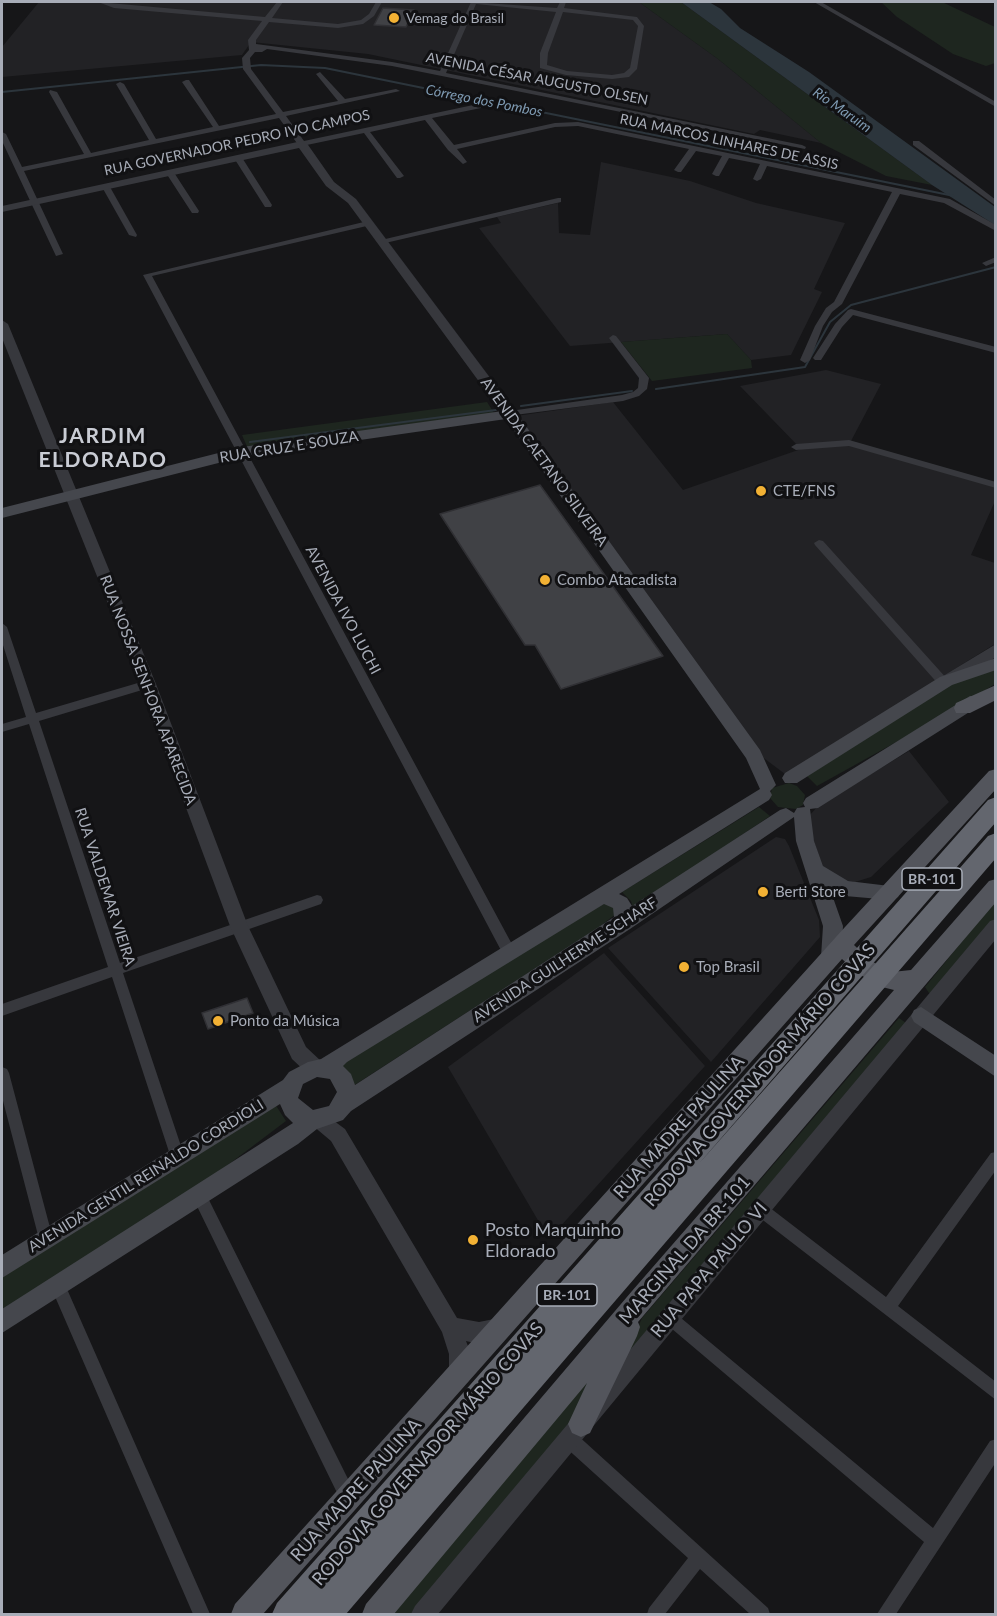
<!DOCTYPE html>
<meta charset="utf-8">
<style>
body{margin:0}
#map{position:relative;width:997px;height:1616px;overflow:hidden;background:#161618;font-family:Lato,sans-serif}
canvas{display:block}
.frame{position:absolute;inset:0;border:3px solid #a8adb8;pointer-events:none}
</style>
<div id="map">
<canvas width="997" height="1616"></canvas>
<div class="frame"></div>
</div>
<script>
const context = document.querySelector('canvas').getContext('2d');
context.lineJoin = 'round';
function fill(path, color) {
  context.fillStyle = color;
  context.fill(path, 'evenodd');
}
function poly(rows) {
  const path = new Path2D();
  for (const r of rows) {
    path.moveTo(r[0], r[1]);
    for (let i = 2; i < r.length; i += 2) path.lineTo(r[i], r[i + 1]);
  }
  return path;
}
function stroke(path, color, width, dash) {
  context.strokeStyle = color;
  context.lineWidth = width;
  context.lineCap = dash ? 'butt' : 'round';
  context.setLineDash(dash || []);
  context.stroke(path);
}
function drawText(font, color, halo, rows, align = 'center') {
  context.font = font + ' Lato,sans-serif';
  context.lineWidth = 6;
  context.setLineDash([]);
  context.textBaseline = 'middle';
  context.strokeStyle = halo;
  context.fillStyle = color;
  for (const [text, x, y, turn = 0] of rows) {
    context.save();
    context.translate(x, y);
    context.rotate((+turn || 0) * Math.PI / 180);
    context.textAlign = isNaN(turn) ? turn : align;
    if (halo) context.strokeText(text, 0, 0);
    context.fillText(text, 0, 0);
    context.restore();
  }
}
fill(poly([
 [39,2,639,2,718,59,821,143,760,130,754,134,368,54,251,42,242,55,2,77,2,47],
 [601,162,690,181,756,203,845,223,814,289,822,292,791,355,751,360,727,334,570,346,479,228,501,223,497,217,558,203,559,233,590,235],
 [826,370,881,384,851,441,995,487,995,501,971,555,995,563,995,644,785,774,757,753,516,416,613,402,683,490,801,449,740,386],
 [909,751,949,802,871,877,855,882,842,880,824,869,809,828,809,816,818,806],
 [776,837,785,839,789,846,819,920,820,937,711,1062,608,948],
 [604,953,705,1066,549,1239,448,1067]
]), '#222225');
fill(poly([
 [639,2,681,2,932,185,886,176,821,143,718,59],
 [881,2,942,2,995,27,995,63,986,66,953,54,897,17],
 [727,334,751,360,752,368,652,381,621,342],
 [487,402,494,413,248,449,242,435],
 [995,667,995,684,936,720,817,786,807,776,951,684],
 [789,783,797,786,805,795,803,805,796,809,778,807,770,798,772,788],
 [759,807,770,816,633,908,631,901,622,892],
 [995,901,995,922,936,994,929,993,925,987],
 [606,902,612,905,616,914,599,927,353,1086,338,1066],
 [899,1018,909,1025,621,1367,642,1318],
 [273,1101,286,1121,200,1186,2,1311,2,1270],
 [604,1360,580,1415,417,1614,388,1614]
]), '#1e261f');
fill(poly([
 [681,2,709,2,721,9,740,28,809,72,995,207,995,225,932,185]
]), '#2c353c');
stroke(poly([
 [2,92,261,65,325,68,954,196],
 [656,389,805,367,830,322,851,305,996,267],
 [521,406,632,391],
 [250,442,496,410]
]), '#2c353c', 2);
const building = poly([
 [383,8,414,10,406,27,374,25,383,8],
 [540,485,663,656,561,689,535,645,525,645,440,514,540,485],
 [247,998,253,1013,208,1029,202,1013,247,998]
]);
fill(building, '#404145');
stroke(building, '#303034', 1.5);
fill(poly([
 [98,2,265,17,277,2,283,2,272,18,338,24,361,20,369,14,376,2,382,2,374,16,363,24,338,28,269,22,256,40,256,44,392,62,440,71,471,2,557,8,560,2,566,2,564,8,637,17,644,26,637,69,629,77,612,79,566,75,540,68,540,53,556,12,476,4,446,73,802,145,806,147,805,149,392,66,267,49,262,52,255,52,250,58,251,69,283,112,338,101,316,74,320,72,345,99,396,89,400,91,286,116,304,141,478,104,482,106,481,108,432,118,454,145,555,123,578,122,950,199,996,225,996,231,944,203,900,194,842,304,832,312,823,326,810,360,805,363,800,360,815,326,826,308,834,302,892,192,767,166,761,179,757,181,753,179,760,164,729,158,719,176,716,176,712,174,722,156,696,151,681,172,678,172,674,170,689,149,578,126,555,127,457,149,467,162,463,164,448,150,425,120,370,132,404,176,400,178,397,178,364,133,302,146,299,146,279,118,24,171,63,254,56,256,2,141,2,132,6,134,22,167,84,154,49,92,50,90,57,92,91,153,149,140,116,84,120,82,124,84,156,139,213,127,182,82,186,80,189,80,219,126,276,114,243,69,242,58,249,50,248,40,262,21,114,8,98,2],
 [563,12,633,20,638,26,630,68,624,73,612,75,567,71,547,65,548,53,563,12],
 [814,2,821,2,996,102,996,107,814,2],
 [913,141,919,141,996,200,996,206,913,145,913,141],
 [235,156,241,156,272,205,271,207,265,207,234,158,235,156],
 [167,171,173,171,199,211,198,213,192,213,166,173,167,171],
 [103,185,110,187,137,235,136,237,129,235,102,187,103,185],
 [558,198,561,198,561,202,381,244,377,241,558,198],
 [368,221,371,221,371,225,152,276,514,948,515,952,514,956,509,957,504,956,143,275,368,221],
 [996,257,996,262,986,266,982,263,996,257],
 [851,309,996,347,996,353,853,315,842,327,821,360,815,360,813,358,835,324,848,310,851,309],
 [613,335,616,336,649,378,647,389,639,396,623,401,507,416,505,414,510,411,622,395,633,392,638,388,639,378,609,338,613,335],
 [849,440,996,482,996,488,849,446,796,450,791,447,796,444,849,440],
 [819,540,823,541,948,680,950,683,948,686,940,686,815,545,814,543,819,540],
 [2,623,7,627,36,713,148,680,154,684,152,687,39,721,120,963,317,895,321,896,323,900,321,904,123,973,185,1158,183,1163,178,1165,173,1163,171,1158,112,977,2,1016,2,1004,108,967,29,724,2,732,2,724,26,717,2,642,2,623],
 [2,1067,7,1069,9,1073,53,1239,51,1244,46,1246,41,1244,39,1239,2,1097,2,1067],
 [996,1152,996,1170,898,1306,996,1382,996,1400,755,1214,753,1209,755,1204,760,1202,765,1204,886,1297,991,1153,996,1152],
 [199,1188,204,1190,355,1493,357,1499,355,1505,349,1507,343,1505,194,1200,192,1195,194,1190,199,1188],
 [58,1278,63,1280,210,1614,193,1614,50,1285,53,1280,58,1278],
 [670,1310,675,1313,933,1528,990,1441,996,1439,996,1462,896,1614,877,1614,924,1542,665,1323,662,1318,665,1313,670,1310],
 [569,1431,575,1433,768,1608,770,1614,750,1614,700,1569,665,1614,647,1614,649,1608,688,1558,563,1445,561,1439,563,1433,569,1431]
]), '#37383d');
fill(poly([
 [302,141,306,142,334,182,356,199,515,411,515,417,505,417,348,203,326,186,299,148,2,212,2,206,302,141],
 [2,320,8,324,156,684,248,926,306,1047,322,1062,324,1068,322,1074,315,1076,308,1074,292,1059,230,926,140,684,2,338,2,320],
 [996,644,996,657,953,684,943,684,940,680,943,676,996,644],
 [996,919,996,939,438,1614,411,1614,415,1606,990,921,996,919],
 [319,1110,345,1129,457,1318,479,1322,499,1318,506,1322,510,1329,506,1336,479,1344,466,1341,471,1354,471,1374,468,1382,460,1385,452,1382,449,1374,449,1354,442,1332,331,1141,312,1125,309,1119,312,1113,319,1110]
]), '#37383d');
fill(poly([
 [510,410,515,411,760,750,776,785,770,791,772,795,769,800,619,894,627,898,632,906,780,810,786,808,794,813,797,808,805,807,803,803,806,798,970,696,982,696,984,700,982,704,818,808,810,809,814,841,823,866,848,881,898,887,900,892,898,897,891,900,845,896,830,889,843,926,841,957,838,963,831,965,824,963,821,957,823,926,796,841,794,817,630,929,351,1111,343,1120,317,1129,298,1144,2,1333,2,1309,293,1123,285,1115,280,1104,2,1278,2,1255,283,1080,289,1072,308,1062,321,1059,760,789,746,758,506,419,242,457,2,518,2,508,242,447,510,410],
 [604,904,613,908,614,917,355,1085,351,1074,343,1066,347,1062,604,904],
 [317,1077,330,1079,337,1092,329,1106,313,1110,298,1098,303,1084,317,1077],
 [996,658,996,670,952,685,797,783,785,783,782,778,785,773,940,677,996,658],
 [921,1007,996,1056,996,1077,914,1022,911,1016,914,1010,921,1007]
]), '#45474d');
fill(poly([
 [996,685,996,700,970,713,956,713,954,708,956,703,996,685],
 [996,769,996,789,854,945,871,961,892,972,911,970,989,881,996,879,996,902,638,1322,640,1327,637,1336,590,1433,581,1437,572,1433,568,1424,587,1383,394,1614,362,1614,366,1604,632,1291,894,990,882,987,857,973,842,959,263,1614,231,1614,235,1604,845,927,989,771,996,769]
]), '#53555c');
fill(poly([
 [996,797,996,822,696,1167,988,836,996,833,996,858,346,1614,272,1614,277,1603,988,800,996,797]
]), '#63666e');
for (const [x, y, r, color] of [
 [394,18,6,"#f2b134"],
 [761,491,6,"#f2b134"],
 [545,580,6,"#f2b134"],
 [763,892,6,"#f2b134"],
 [684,967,6,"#f2b134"],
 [218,1021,6,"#f2b134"],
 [473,1240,6,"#f2b134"]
]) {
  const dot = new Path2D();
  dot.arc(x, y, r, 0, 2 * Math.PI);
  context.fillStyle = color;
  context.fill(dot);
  stroke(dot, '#111113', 2);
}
drawText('14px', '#a8adb8', '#111113', [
 ["Vemag do Brasil",406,18]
], 'left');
drawText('14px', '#a8adb8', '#111113', [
 ["AVENIDA CÉSAR AUGUSTO OLSEN",537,79,11],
 ["RUA MARCOS LINHARES DE ASSIS",729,142,12],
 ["RUA GOVERNADOR PEDRO IVO CAMPOS",237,143,-12]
]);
drawText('italic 14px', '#7f9bb3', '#111113', [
 ["Córrego dos Pombos",484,101,11],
 ["Rio Maruim",842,110,35]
]);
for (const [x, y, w] of [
 [932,879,60],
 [567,1295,60]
]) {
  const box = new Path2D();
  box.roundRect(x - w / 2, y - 11, w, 22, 4.5);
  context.fillStyle = '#111113';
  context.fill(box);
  stroke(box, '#a8adb8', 1.5);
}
drawText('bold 14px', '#a8adb8', null, [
 ["BR-101",932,879],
 ["BR-101",567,1295]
]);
drawText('15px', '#a8adb8', '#111113', [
 ["RUA CRUZ E SOUZA",289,447,-9],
 ["AVENIDA CAETANO SILVEIRA",544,462,54],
 ["AVENIDA IVO LUCHI",343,610,62],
 ["RUA NOSSA SENHORA APARECIDA",148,690,69],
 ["RUA VALDEMAR VIEIRA",105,887,72],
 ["AVENIDA GUILHERME SCHARF",565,960,-33],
 ["AVENIDA GENTIL REINALDO CORDIOLI",146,1176,-32]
]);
drawText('15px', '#a8adb8', '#111113', [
 ["CTE/FNS",773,491],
 ["Combo Atacadista",557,580],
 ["Berti Store",775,892],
 ["Top Brasil",696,967],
 ["Ponto da Música",230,1021]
], 'left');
drawText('18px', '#a8adb8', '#111113', [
 ["RODOVIA GOVERNADOR MÁRIO COVAS",760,1075,-49],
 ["RUA MADRE PAULINA",679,1127,-48],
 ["MARGINAL DA BR-101",685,1250,-49],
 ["RUA PAPA PAULO VI",709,1270,-50],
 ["RODOVIA GOVERNADOR MÁRIO COVAS",428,1454,-49],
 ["RUA MADRE PAULINA",356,1490,-48]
]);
drawText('18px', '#a8adb8', '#111113', [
 ["Posto Marquinho",485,1230],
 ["Eldorado",485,1251]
], 'left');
context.letterSpacing = '1.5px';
drawText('bold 21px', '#c9ccd4', '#111113', [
 ["JARDIM",103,436],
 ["ELDORADO",103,460]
]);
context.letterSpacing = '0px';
</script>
